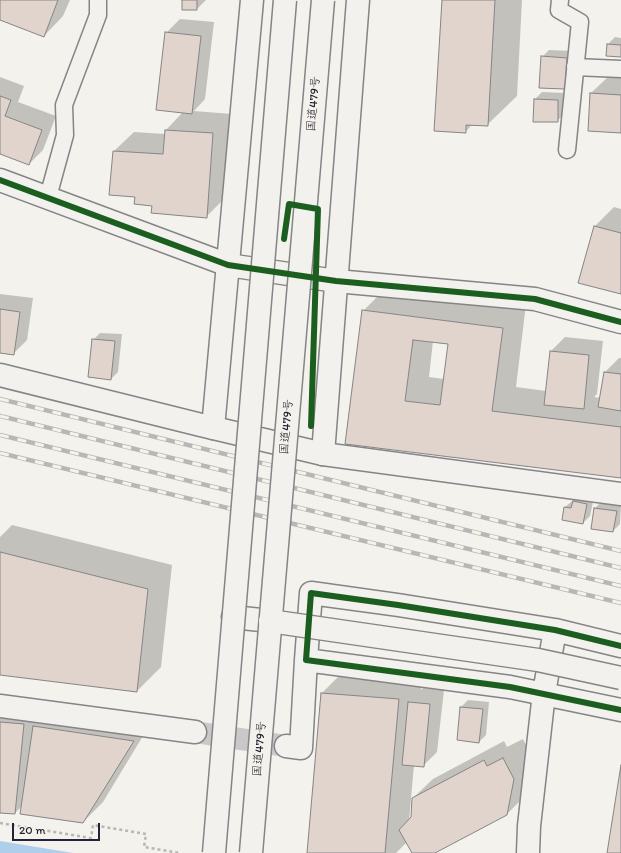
<!DOCTYPE html>
<meta charset="utf-8">
<style>
body{margin:0}
#map{position:relative;width:621px;height:853px;overflow:hidden;background:#f4f2ec;font-family:Itim,sans-serif}
canvas{display:block}
.scale{position:absolute;left:12px;top:823px;width:88px;height:18px;box-sizing:border-box;border:2px solid #22223b;border-top:0;padding-left:5px;font-size:12px;line-height:14px;white-space:nowrap;color:#22223b;-webkit-text-stroke:3px #f7f3e8;paint-order:stroke}
</style>
<div id="map">
<canvas width="621" height="853"></canvas>
<div class="scale">20 m</div>
</div>
<script>
const context = document.querySelector('canvas').getContext('2d');
context.lineJoin = 'round';
function fill(path, color) {
  context.fillStyle = color;
  context.fill(path, 'evenodd');
}
function poly(rows) {
  const path = new Path2D();
  for (const r of rows) {
    path.moveTo(r[0], r[1]);
    for (let i = 2; i < r.length; i += 2) path.lineTo(r[i], r[i + 1]);
  }
  return path;
}
function stroke(path, color, width, dash) {
  context.strokeStyle = color;
  context.lineWidth = width;
  context.lineCap = dash ? 'butt' : 'round';
  context.setLineDash(dash || []);
  context.stroke(path);
}
function drawText(font, color, halo, rows, align = 'center') {
  context.font = font + ' Itim,"Klee One",sans-serif';
  context.lineWidth = 3;
  context.setLineDash([]);
  context.textBaseline = 'middle';
  context.strokeStyle = halo;
  context.fillStyle = color;
  for (const [text, x, y, turn = 0] of rows) {
    context.save();
    context.translate(x, y);
    context.rotate((+turn || 0) * Math.PI / 180);
    context.textAlign = isNaN(turn) ? turn : align;
    if (halo) context.strokeText(text, 0, 0);
    context.fillText(text, 0, 0);
    context.restore();
  }
}
fill(poly([
 [0,841,73,853,0,853]
]), '#afceeb');
fill(poly([
 [0,0,70,0,63,16,44,36,0,19],
 [183,0,206,0,197,9],
 [443,0,522,0,517,96,487,125,473,124,465,132],
 [180,19,214,22,205,99,194,111,232,114,226,197,206,217,153,205,136,196,114,151,134,132,165,134,166,130,183,112,166,33],
 [615,37,621,38,621,56,608,44],
 [549,50,574,51,572,81,565,88,542,57],
 [611,74,621,74,621,132,591,93],
 [0,77,24,86,18,102,56,116,43,150,29,164,0,153],
 [542,92,565,93,564,114,557,121,535,99],
 [614,207,621,209,621,293,595,226],
 [387,287,526,304,516,387,546,391,551,351,565,337,603,341,597,394,594,397,601,398,605,372,619,358,621,358,621,477,346,444,363,311],
 [433,341,449,343,444,379,429,377],
 [0,294,33,298,27,340,13,354,0,352],
 [100,333,122,334,118,372,111,379,93,340],
 [581,494,594,497,590,516,583,523,563,519,565,507],
 [602,501,621,504,620,524,613,531,592,528,595,508],
 [12,525,172,565,161,667,137,691,0,674,0,537],
 [346,669,422,675,421,690,423,688,444,690,437,752,423,766,414,765,409,821,412,818,413,798,433,779,504,741,507,747,523,739,533,759,527,794,507,814,433,853,413,853,407,842,396,853,308,853,322,693],
 [468,700,489,702,486,735,479,742,458,739,461,707],
 [0,701,152,721,103,802,83,822,22,806,15,813,0,812]
]), '#0003');
const building = poly([
 [0,0,58,0,44,37,0,20,0,0],
 [182,0,197,0,197,10,182,10,182,0],
 [442,0,495,0,488,126,466,125,466,133,434,131,442,0],
 [165,32,201,36,192,114,156,110,165,32],
 [607,44,621,45,621,57,606,56,607,44],
 [541,56,567,58,565,89,539,88,541,56],
 [590,93,621,95,621,133,588,131,590,93],
 [0,96,11,100,5,116,42,130,29,165,0,154,0,96],
 [534,99,558,100,558,122,533,122,534,99],
 [165,130,213,133,207,218,151,213,152,206,134,204,135,197,109,195,113,151,163,154,165,130],
 [594,226,621,233,621,294,578,283,594,226],
 [0,309,20,312,14,355,0,353,0,309],
 [362,310,503,328,492,411,621,427,621,478,345,444,362,310],
 [413,340,448,344,440,405,405,401,413,340],
 [92,339,115,341,111,380,88,377,92,339],
 [550,351,589,355,584,409,544,405,550,351],
 [604,372,621,374,621,411,598,407,604,372],
 [573,501,587,504,583,524,562,520,564,507,571,508,573,501],
 [594,508,617,511,613,532,591,529,594,508],
 [0,552,148,589,137,692,0,675,0,552],
 [321,693,399,699,385,853,307,853,321,693],
 [408,702,430,704,424,767,402,765,408,702],
 [460,707,483,709,479,743,457,740,460,707],
 [0,722,24,724,15,814,0,813,0,722],
 [33,726,134,741,83,823,20,814,33,726],
 [503,758,514,779,507,815,435,853,412,853,399,830,411,817,412,798,484,760,487,766,503,758],
 [621,765,621,853,607,853,621,765]
]);
fill(building, '#e0d4cd');
stroke(building, '#858486', 1);
stroke(poly([
 [195,732,286,746]
]), '#cac8c9', 22, [22, 11]);
const service = poly([
 [560,0,559,10,580,22,567,150],
 [575,67,621,69],
 [48,197,65,135,64,105,98,15,98,0]
]);
const minor = poly([
 [0,375,201,425,323,454,621,494],
 [621,646,555,630,398,605,311,593,306,660,510,687,621,710],
 [0,706,195,732],
 [286,746,301,748,306,660],
 [528,853,529,826,544,693,555,630]
]);
const tertiary = poly([
 [0,180,228,265,336,281,535,299,621,322],
 [233,617,270,621]
]);
const trunk = poly([
 [213,428,252,0],
 [323,454,358,0]
]);
stroke(service, '#858486', 19);
stroke(minor, '#858486', 25);
stroke(tertiary, '#858486', 25);
stroke(trunk, '#858486', 25);
stroke(poly([
 [0,823,91,838,93,825,146,834,144,847,180,853]
]), '#b8b6b6', 2.5, [3, 3]);
stroke(service, '#f2f1ed', 16);
stroke(minor, '#f2f1ed', 22);
stroke(tertiary, '#f2f1ed', 22);
stroke(trunk, '#f2f1ed', 22);
const rail = poly([
 [0,399,621,551],
 [0,416,621,568],
 [0,435,621,586],
 [0,453,621,603]
]);
stroke(rail, '#b8b6b6', 4.5);
stroke(rail, '#f7f3e8', 3, [9]);
const tertiaryBridge = poly([
 [270,621,538,660,621,678]
]);
const trunkBridge = poly([
 [214,853,285,0],
 [251,853,323,0]
]);
stroke(tertiaryBridge, '#858486', 25, []);
stroke(trunkBridge, '#858486', 25, []);
stroke(tertiaryBridge, '#f2f1ed', 22);
stroke(trunkBridge, '#f2f1ed', 22);
stroke(poly([
 [0,180,228,265,336,281,535,299,621,322],
 [284,239,289,204,318,209,311,426],
 [621,646,555,630,398,605,311,593,306,660,510,687,621,710]
]), '#1b5e20', 6);
drawText('12px', '#22223b', '#f7f3e8', [
 ["国道479号",314,104,-85],
 ["国道479号",287,427,-85],
 ["国道479号",260,749,-85]
]);
</script>
